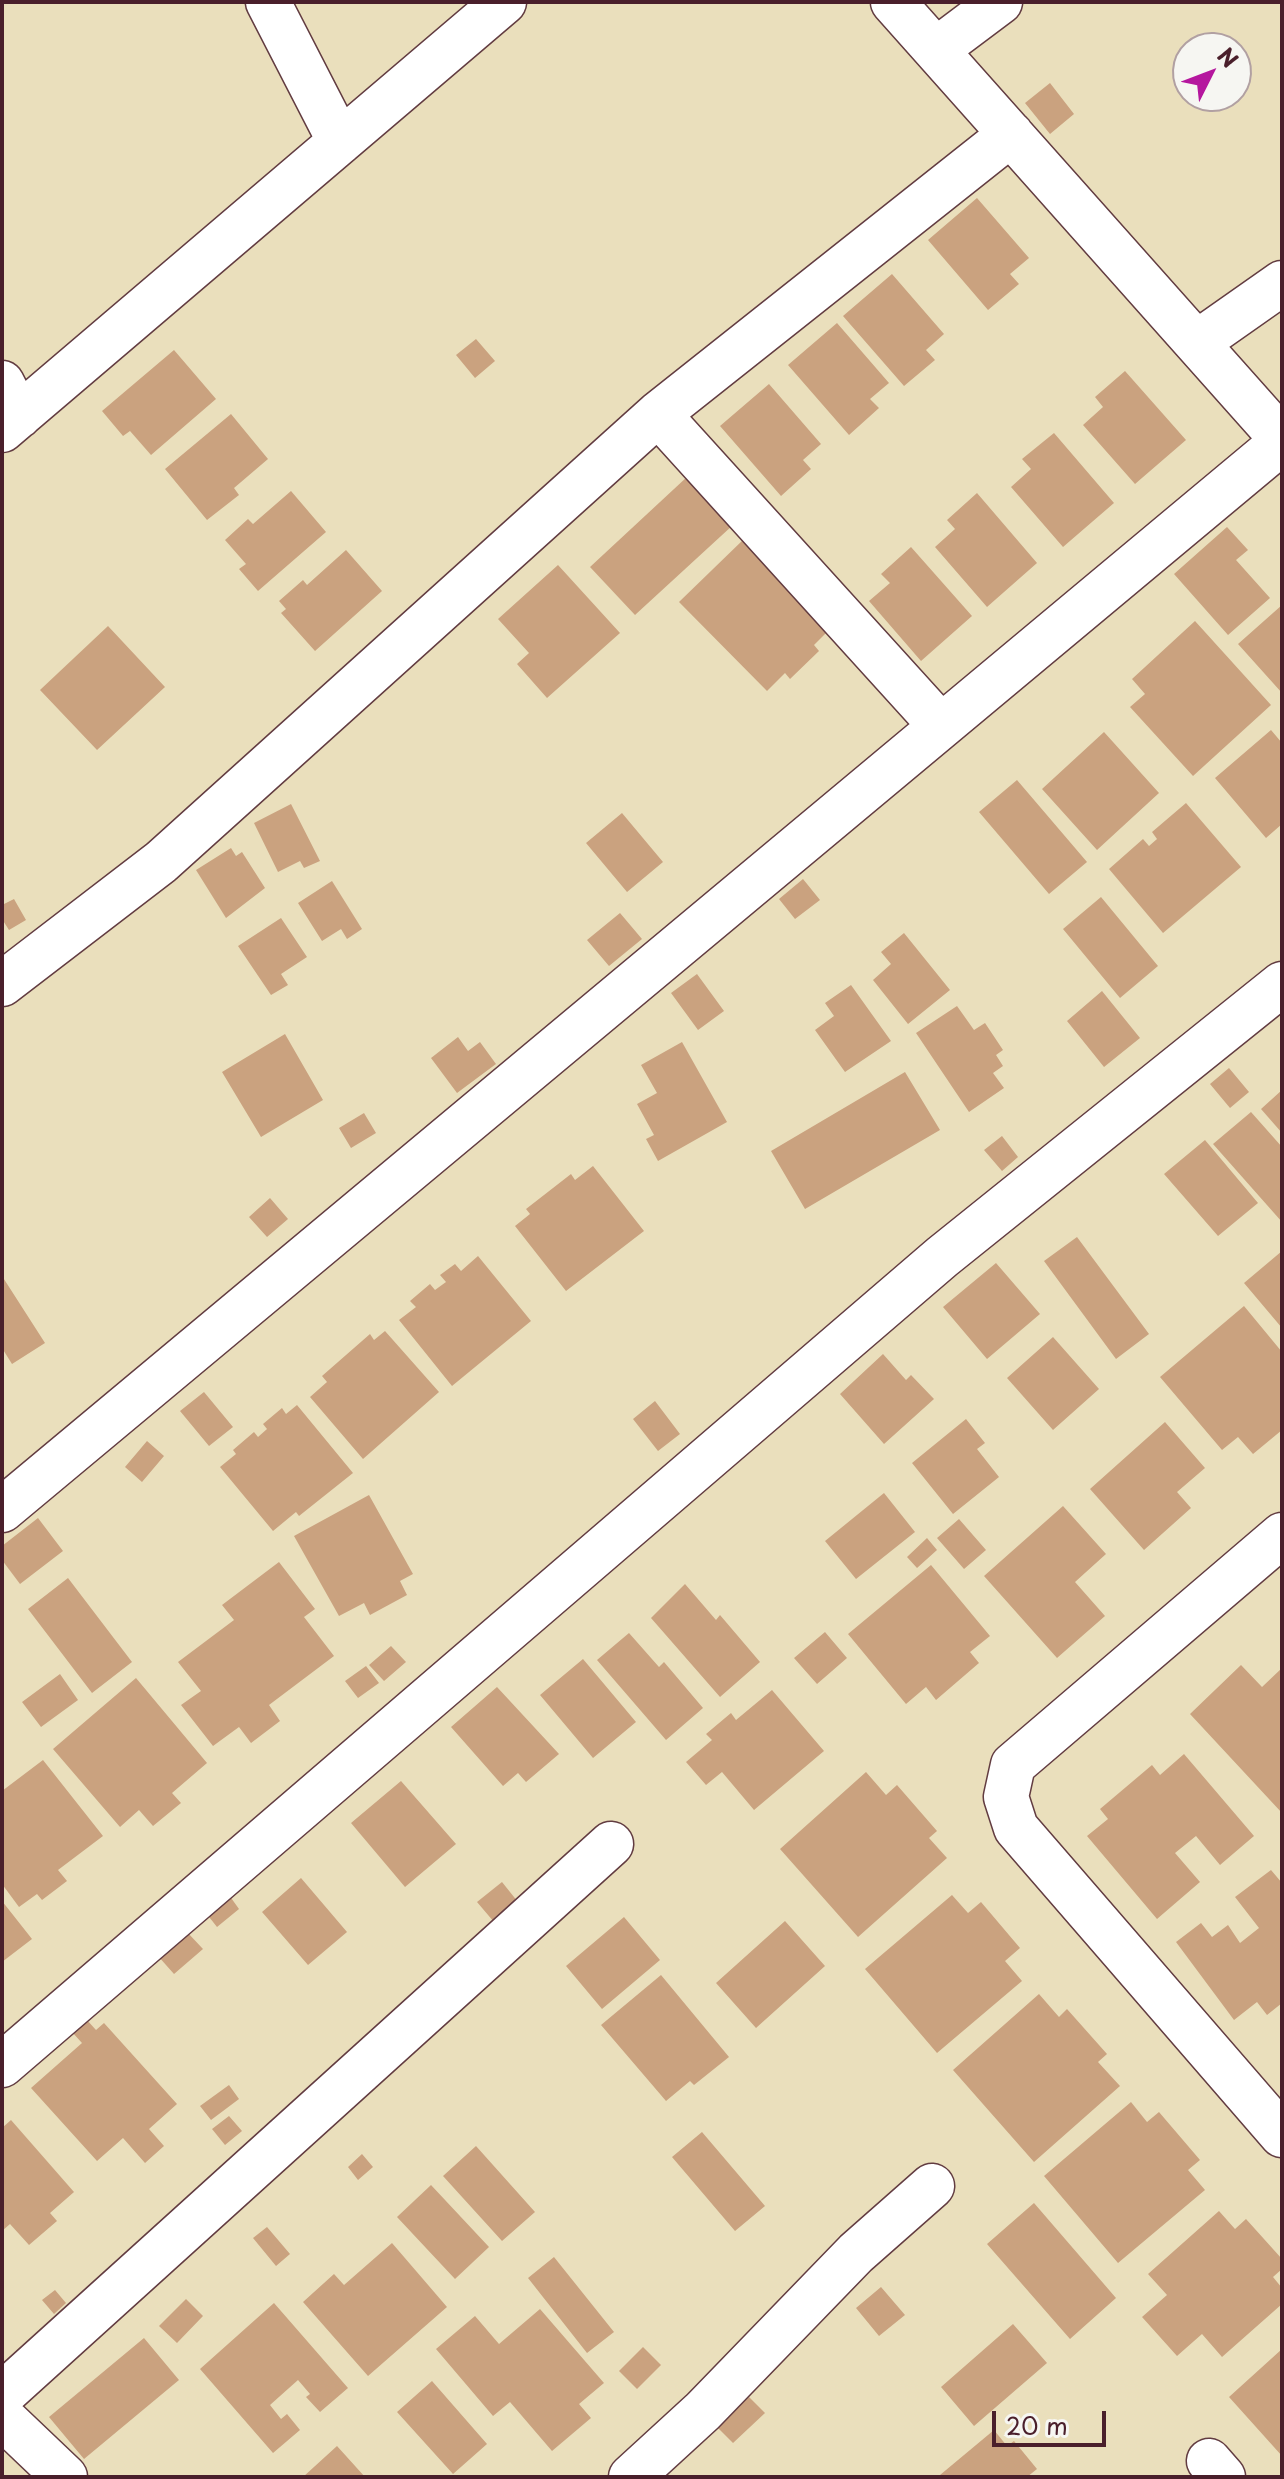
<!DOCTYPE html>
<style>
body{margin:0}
#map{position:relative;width:1284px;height:2479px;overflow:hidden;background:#eadfbc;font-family:"Playpen Sans",sans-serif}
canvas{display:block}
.frame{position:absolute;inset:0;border:4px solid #4a1f2b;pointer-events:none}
.north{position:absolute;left:1172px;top:32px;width:80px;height:80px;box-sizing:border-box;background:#f6f6f2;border:2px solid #b1a0a2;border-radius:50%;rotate:48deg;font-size:22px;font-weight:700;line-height:32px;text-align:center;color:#4a1f2b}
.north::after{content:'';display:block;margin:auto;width:28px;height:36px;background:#b5179e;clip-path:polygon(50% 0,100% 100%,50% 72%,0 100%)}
.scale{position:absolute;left:992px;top:2411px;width:114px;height:36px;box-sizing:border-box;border:4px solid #4a1f2b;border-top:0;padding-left:10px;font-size:24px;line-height:28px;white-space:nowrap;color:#4a1f2b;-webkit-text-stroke:6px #f6f6f2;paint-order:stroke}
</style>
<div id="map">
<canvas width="1284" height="2479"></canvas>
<div class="frame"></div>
<div class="north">N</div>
<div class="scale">20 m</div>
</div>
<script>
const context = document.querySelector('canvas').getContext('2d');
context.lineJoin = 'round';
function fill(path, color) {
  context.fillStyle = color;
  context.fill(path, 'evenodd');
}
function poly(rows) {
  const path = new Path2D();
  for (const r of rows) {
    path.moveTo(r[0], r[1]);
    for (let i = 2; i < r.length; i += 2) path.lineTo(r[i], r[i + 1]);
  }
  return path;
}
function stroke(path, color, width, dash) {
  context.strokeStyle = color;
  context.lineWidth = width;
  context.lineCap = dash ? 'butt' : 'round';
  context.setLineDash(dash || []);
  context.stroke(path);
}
fill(poly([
 [1050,83,1074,114,1050,134,1025,103],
 [977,198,1029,258,1010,274,1019,284,988,310,928,240],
 [892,274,944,334,926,350,935,360,904,386,843,316],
 [837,323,889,383,870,399,879,408,849,435,788,365],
 [476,339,495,361,475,378,456,355],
 [174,350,216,399,151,455,130,431,123,436,102,411],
 [1125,371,1186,440,1135,484,1083,425,1103,407,1095,397],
 [769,384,821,444,803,460,811,469,781,496,720,426],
 [231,414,268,459,234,488,239,495,207,520,165,469],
 [1054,433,1114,503,1063,547,1011,487,1031,469,1022,459],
 [688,476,733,525,635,615,590,567],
 [291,491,326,532,258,591,239,569,246,564,225,540,248,519,253,524],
 [977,493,1037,563,987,607,935,547,955,529,947,520],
 [1227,527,1248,550,1236,560,1270,598,1228,635,1174,574],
 [745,538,832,627,814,645,819,651,790,679,785,673,767,691,679,602],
 [911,547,972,616,921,661,869,601,890,583,881,574],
 [346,550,382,591,315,651,281,613,286,609,279,601,303,580,307,585],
 [558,565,620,633,547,698,517,664,529,653,498,619],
 [1282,605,1282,693,1238,644],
 [1195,621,1271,705,1193,776,1130,707,1145,694,1132,679],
 [108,626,165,687,97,750,40,690],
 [1271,730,1282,743,1282,824,1266,838,1215,778],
 [1104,732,1159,793,1097,850,1042,789],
 [1017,780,1087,862,1049,894,979,812],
 [1186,803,1241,867,1163,933,1109,869,1143,839,1149,846,1157,839,1152,832],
 [291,804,320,861,304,868,300,861,278,872,254,823],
 [622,813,663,862,627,892,586,843],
 [231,848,236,856,242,852,265,888,226,918,196,870],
 [803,879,820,900,795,919,779,899],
 [332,881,362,929,347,939,341,929,322,941,298,903],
 [1101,897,1158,966,1120,998,1063,929],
 [14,899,26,920,9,930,2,919,2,905],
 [620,913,642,939,609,966,587,940],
 [281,918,307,957,281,974,288,985,271,995,238,946],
 [904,933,950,990,908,1024,873,980,891,964,881,952],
 [697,974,724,1011,698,1030,671,993],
 [851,985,891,1041,845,1072,815,1030,834,1016,825,1003],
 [1102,991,1140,1038,1104,1067,1067,1021],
 [957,1006,974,1030,985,1023,1003,1050,996,1055,1003,1066,993,1073,1004,1088,969,1112,916,1033],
 [285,1034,323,1100,261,1137,222,1072],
 [458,1037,468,1051,480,1042,496,1064,457,1093,431,1058],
 [682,1042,727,1122,658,1161,646,1139,654,1135,637,1104,657,1093,641,1065],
 [1229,1068,1249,1092,1230,1108,1210,1084],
 [905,1072,940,1130,805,1209,771,1151],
 [1282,1090,1282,1133,1261,1109],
 [1251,1112,1282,1147,1282,1222,1213,1144],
 [364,1113,376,1133,351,1148,339,1128],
 [1002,1136,1018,1157,1002,1171,984,1150],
 [1205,1140,1258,1203,1218,1236,1164,1174],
 [593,1166,644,1231,566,1291,515,1226,530,1214,526,1209,571,1174,575,1180],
 [270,1198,288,1219,267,1237,249,1217],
 [1077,1237,1149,1334,1116,1359,1044,1261],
 [1282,1251,1282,1328,1244,1283],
 [478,1256,531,1321,452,1386,399,1320,416,1307,410,1301,430,1284,435,1290,446,1282,440,1275,455,1264,461,1271],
 [996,1263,1040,1314,987,1359,943,1307],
 [2,1276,45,1343,12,1364,2,1348],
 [1244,1306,1282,1352,1282,1430,1253,1454,1238,1437,1222,1450,1160,1377],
 [385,1331,439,1392,363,1459,310,1397,327,1382,322,1376,370,1334,374,1340],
 [1053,1337,1099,1389,1053,1430,1007,1378],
 [883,1354,906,1380,911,1375,934,1399,884,1444,840,1394],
 [204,1392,233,1427,209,1446,180,1411],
 [655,1401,680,1434,658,1451,633,1419],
 [297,1405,353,1473,299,1516,296,1512,273,1531,220,1467,236,1454,233,1450,254,1432,258,1437,267,1429,263,1424,282,1408,286,1414],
 [966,1419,985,1443,977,1449,999,1477,953,1514,912,1463],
 [1165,1422,1205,1468,1177,1492,1191,1508,1144,1550,1090,1489],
 [147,1441,164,1456,142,1482,125,1467],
 [884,1493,915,1532,856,1579,825,1541],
 [369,1495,413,1574,400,1581,407,1595,370,1615,364,1603,339,1616,294,1536],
 [1063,1506,1106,1554,1075,1582,1105,1616,1057,1658,984,1576],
 [38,1518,63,1551,20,1584,2,1560,2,1546],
 [959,1519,986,1550,964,1569,937,1538],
 [927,1538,937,1550,917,1568,907,1557],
 [279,1562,315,1609,304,1617,334,1656,269,1705,280,1721,251,1743,239,1727,213,1746,181,1705,201,1691,178,1662,234,1620,222,1605],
 [931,1565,990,1636,970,1652,979,1663,936,1700,926,1687,906,1704,848,1634],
 [68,1578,132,1662,92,1693,28,1609],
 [685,1584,716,1620,720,1615,760,1662,720,1697,651,1618],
 [825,1632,847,1658,817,1684,794,1658],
 [629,1633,659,1667,664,1662,703,1708,666,1740,597,1660],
 [391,1646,406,1662,384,1681,369,1665],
 [583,1659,636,1722,593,1758,540,1695],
 [1241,1665,1262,1687,1282,1668,1282,1813,1190,1714],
 [366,1666,379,1683,358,1698,345,1681],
 [60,1674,78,1700,41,1727,22,1702],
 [136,1678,207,1763,172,1793,181,1803,153,1826,139,1810,120,1827,53,1749],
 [497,1687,559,1754,526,1782,518,1773,503,1786,451,1727],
 [772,1690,824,1751,754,1810,722,1772,706,1785,686,1762,712,1740,706,1734,731,1713,736,1720],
 [1184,1754,1254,1836,1220,1865,1196,1836,1175,1853,1200,1882,1157,1919,1087,1836,1108,1819,1100,1809,1152,1765,1160,1775],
 [43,1760,103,1836,58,1870,67,1881,42,1900,37,1894,19,1907,2,1884,2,1791],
 [866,1772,886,1795,897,1785,937,1831,929,1838,947,1858,858,1937,780,1849],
 [401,1781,456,1844,405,1887,351,1823],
 [1271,1870,1282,1883,1282,2003,1267,2015,1257,2002,1234,2020,1176,1942,1201,1923,1212,1937,1228,1925,1240,1943,1259,1928,1235,1897],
 [301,1878,347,1932,308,1965,262,1912],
 [502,1882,518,1902,494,1922,477,1902],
 [229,1895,239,1909,217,1927,206,1913],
 [952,1895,968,1913,981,1902,1020,1948,1005,1961,1022,1981,937,2053,865,1969],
 [2,1901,32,1939,2,1962],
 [624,1917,660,1960,602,2009,566,1966],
 [785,1921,825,1966,756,2028,716,1983],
 [187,1932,203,1949,174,1974,158,1956],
 [661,1975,729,2057,694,2085,690,2081,666,2101,601,2025],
 [1039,1994,1059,2017,1067,2009,1107,2054,1098,2062,1120,2086,1034,2162,953,2070],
 [86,2019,96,2030,104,2023,177,2104,149,2129,164,2146,145,2163,123,2138,97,2161,31,2088,82,2043,72,2032],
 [229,2085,239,2099,211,2120,200,2106],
 [1131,2102,1147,2122,1159,2112,1200,2160,1188,2170,1205,2190,1118,2263,1044,2176],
 [229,2116,242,2131,225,2145,212,2129],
 [11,2120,74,2192,50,2213,57,2221,29,2245,10,2224,2,2231,2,2128],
 [702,2132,765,2206,735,2231,672,2157],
 [476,2146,535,2212,502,2241,443,2176],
 [362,2154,373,2167,358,2180,348,2167],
 [431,2185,489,2247,455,2279,397,2217],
 [1034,2203,1116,2298,1070,2339,987,2244],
 [1219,2211,1235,2229,1246,2219,1282,2259,1282,2269,1273,2277,1282,2288,1282,2304,1222,2357,1202,2334,1177,2356,1142,2317,1167,2295,1148,2274],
 [267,2227,290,2254,276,2266,253,2238],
 [392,2243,447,2307,368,2376,303,2302,334,2274,344,2285],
 [554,2257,614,2332,587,2353,528,2278],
 [881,2287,905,2315,879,2336,856,2308],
 [55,2290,66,2303,54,2314,42,2300],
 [186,2299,203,2316,177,2343,159,2326],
 [274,2303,348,2388,320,2412,306,2397,310,2394,298,2380,270,2405,281,2419,287,2414,300,2430,273,2453,200,2369],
 [540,2309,604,2383,579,2404,591,2418,552,2451,510,2402,493,2416,436,2349,475,2316,499,2344],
 [1013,2324,1047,2363,974,2426,941,2387],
 [144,2338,179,2380,84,2459,49,2417],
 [643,2347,661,2365,637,2389,619,2371],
 [1282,2349,1282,2456,1229,2397],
 [432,2381,487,2444,453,2474,397,2412],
 [749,2397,765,2413,733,2443,717,2427],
 [994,2430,1007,2446,1014,2441,1037,2469,1027,2477,942,2477,940,2475],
 [337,2446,365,2477,303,2477]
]), '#caa27f');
const street = poly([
 [268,2,340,142],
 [893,2,1282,439],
 [936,50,1000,2],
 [1198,342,1282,283],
 [2,383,19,416],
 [658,414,941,726],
 [2,430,504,2],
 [2,984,161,862,658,414,1011,134],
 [2,1510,1282,442],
 [1282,1535,1013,1765,1006,1797,1016,1828,1282,2135],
 [2,2065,942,1257,1282,984],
 [2,2395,611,1844],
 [2,2417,65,2477],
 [1209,2461,1223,2477],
 [631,2477,703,2411,856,2253,932,2186]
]);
stroke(street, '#623c41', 47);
stroke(street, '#fff', 44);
</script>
